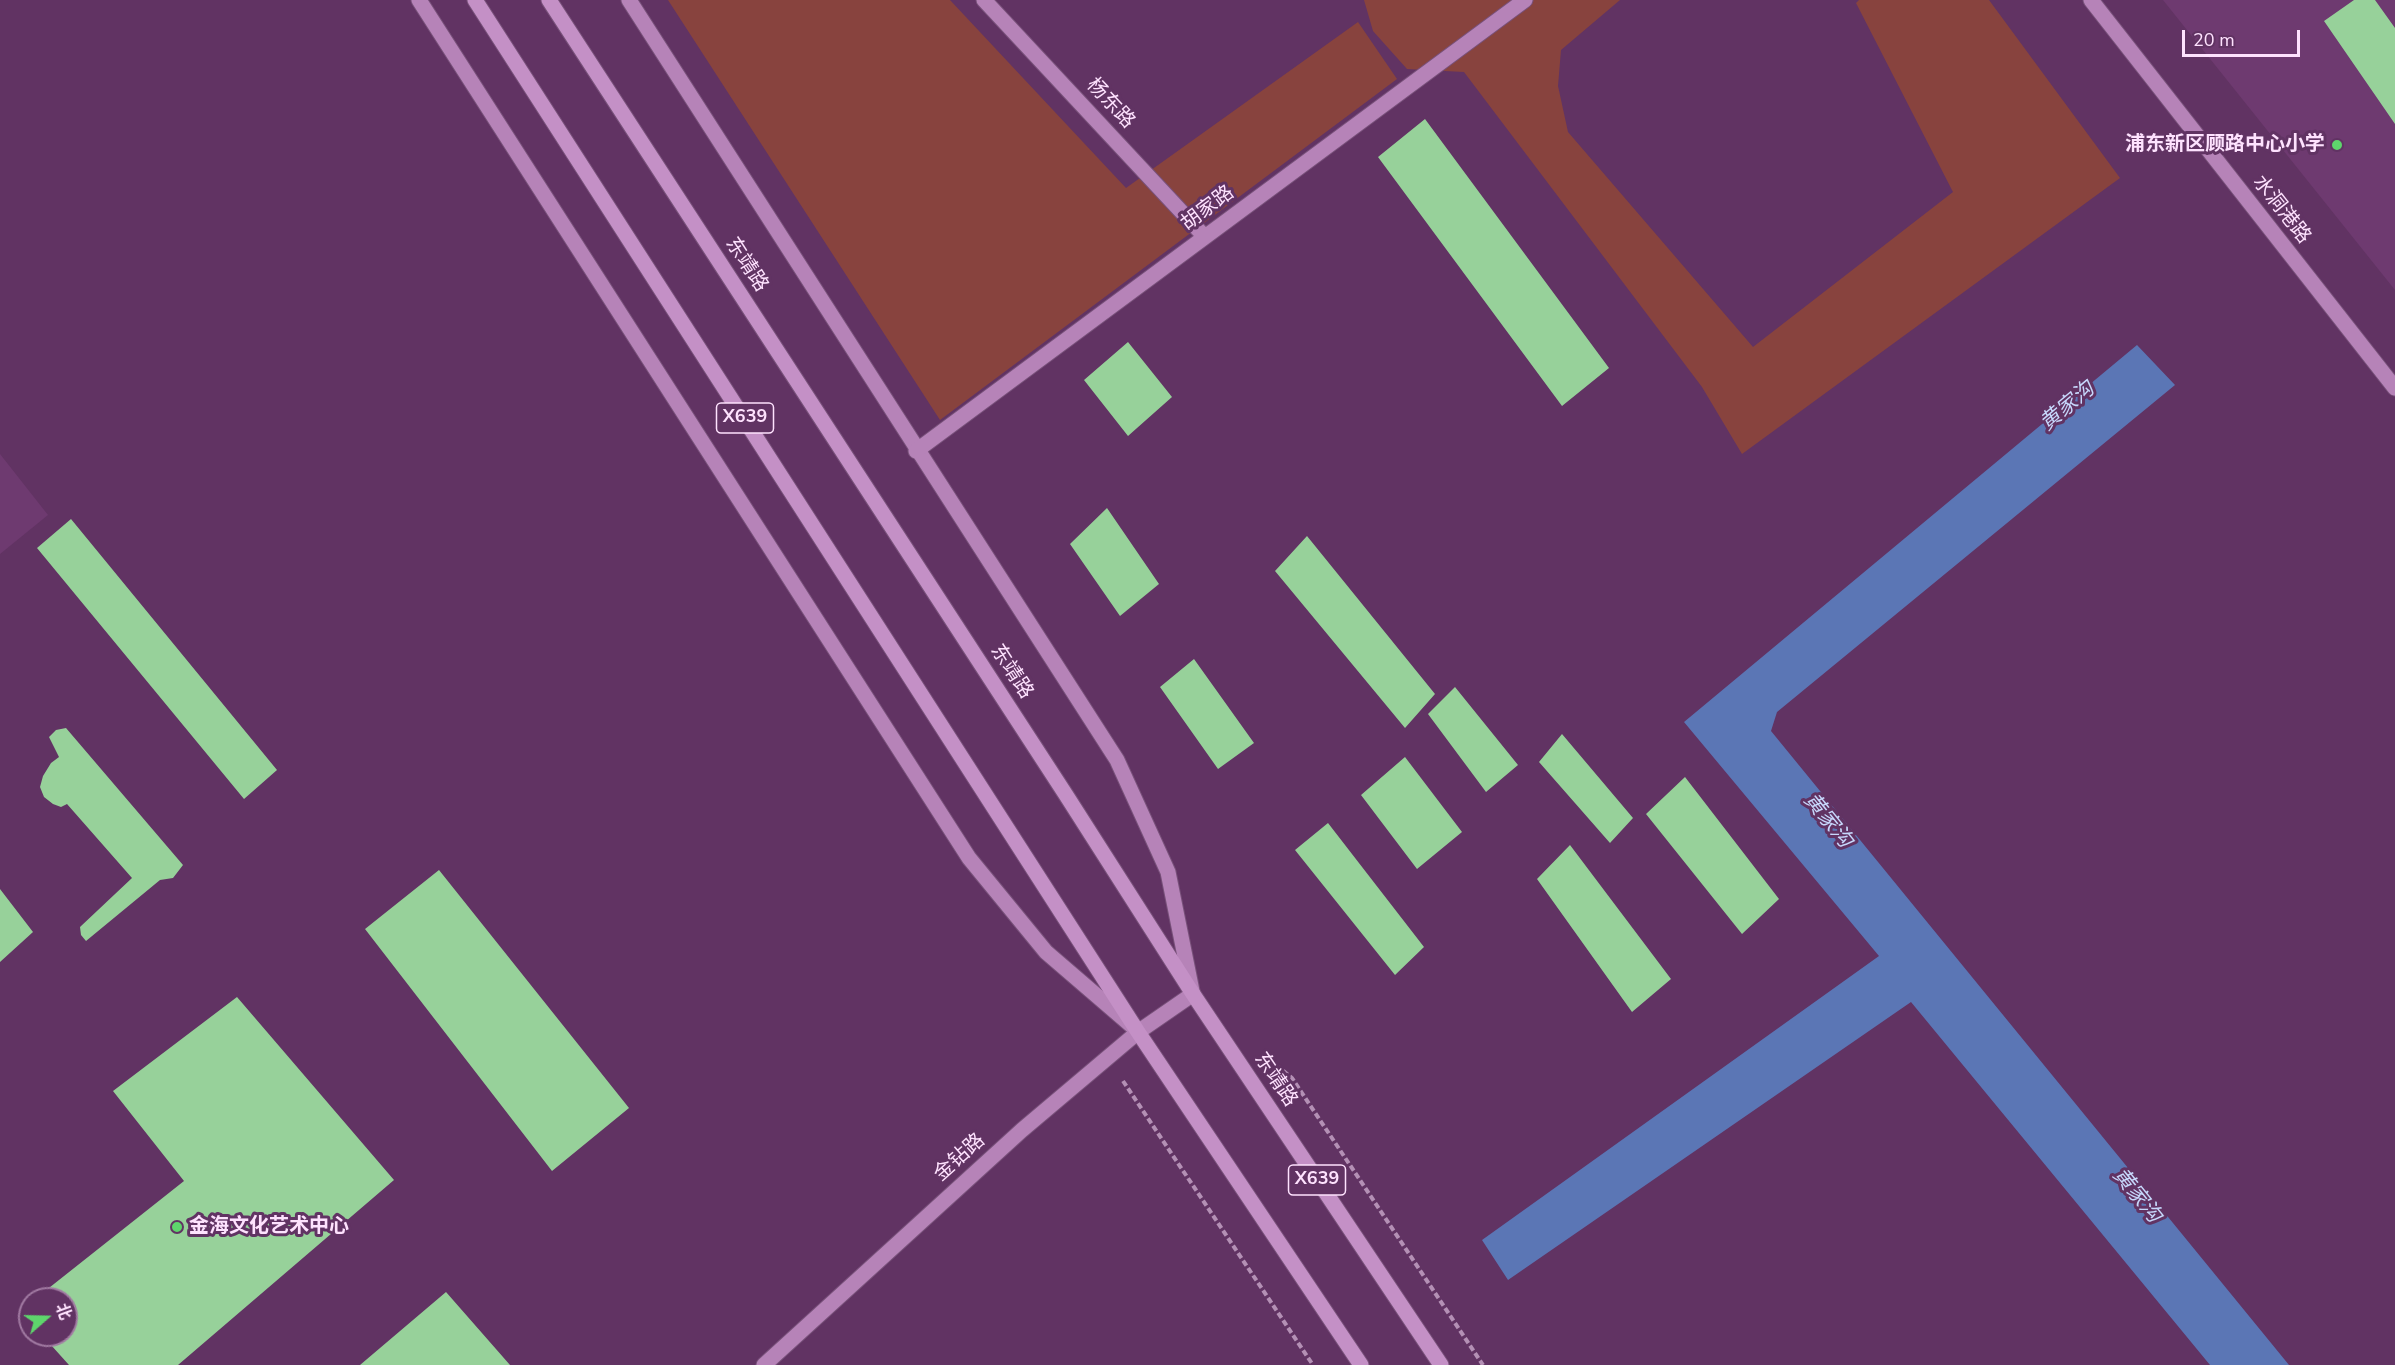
<!DOCTYPE html>
<meta charset="utf-8">
<style>
body{margin:0}
#map{position:relative;width:2395px;height:1365px;overflow:hidden;background:#613363;font-family:"Nunito Sans","Noto Sans SC",sans-serif}
canvas{display:block}
.north{position:absolute;left:18px;top:1287px;width:60px;height:60px;box-sizing:border-box;background:#613363;border:2px solid #a079a1;border-radius:50%;rotate:70deg;font-size:16px;font-weight:700;line-height:24px;text-align:center;color:#fee2fe}
.north::after{content:'';display:block;margin:auto;width:21px;height:27px;background:#5ed56c;clip-path:polygon(50% 0,100% 100%,50% 72%,0 100%)}
.scale{position:absolute;left:2182px;top:30px;width:118px;height:27px;box-sizing:border-box;border:3px solid #fee2fe;border-top:0;padding-left:8px;font-size:18px;line-height:21px;white-space:nowrap;color:#fee2fe;-webkit-text-stroke:4px #613363;paint-order:stroke}
</style>
<div id="map">
<canvas width="2395" height="1365"></canvas>
<div class="north">北</div>
<div class="scale">20 m</div>
</div>
<script>
const context = document.querySelector('canvas').getContext('2d');
context.lineJoin = 'round';
function fill(path, color) {
  context.fillStyle = color;
  context.fill(path, 'evenodd');
}
function poly(rows) {
  const path = new Path2D();
  for (const r of rows) {
    path.moveTo(r[0], r[1]);
    for (let i = 2; i < r.length; i += 2) path.lineTo(r[i], r[i + 1]);
  }
  return path;
}
function stroke(path, color, width, dash) {
  context.strokeStyle = color;
  context.lineWidth = width;
  context.lineCap = dash ? 'butt' : 'round';
  context.setLineDash(dash || []);
  context.stroke(path);
}
function drawText(font, color, halo, rows, align = 'center') {
  context.font = font + ' "Nunito Sans","Noto Sans SC",sans-serif';
  context.lineWidth = 6;
  context.setLineDash([]);
  context.textBaseline = 'middle';
  context.strokeStyle = halo;
  context.fillStyle = color;
  for (const [text, x, y, turn = 0] of rows) {
    context.save();
    context.translate(x, y);
    context.rotate((+turn || 0) * Math.PI / 180);
    context.textAlign = isNaN(turn) ? turn : align;
    if (halo) context.strokeText(text, 0, 0);
    context.fillText(text, 0, 0);
    context.restore();
  }
}
fill(poly([
 [2163,0,2395,0,2395,290],
 [0,454,48,515,0,554]
]), '#6e3a70');
fill(poly([
 [668,0,950,0,1126,188,1358,22,1397,79,940,420],
 [1364,0,1620,0,1561,50,1558,86,1568,132,1753,347,1953,192,1856,3,1859,0,1989,0,2120,178,1742,454,1702,387,1464,72,1407,69,1373,31]
]), '#88433e');
fill(poly([
 [2137,345,2175,385,1777,712,1771,731,2289,1365,2210,1365,1911,1002,1508,1280,1482,1240,1879,956,1684,722]
]), '#5b76b5');
fill(poly([
 [2354,0,2375,0,2395,28,2395,124,2324,21],
 [1425,119,1609,368,1562,406,1378,157],
 [1128,342,1172,397,1128,436,1084,380],
 [1107,508,1159,584,1120,616,1070,544],
 [71,519,277,770,244,799,37,548],
 [1307,536,1435,694,1405,728,1275,571],
 [1194,659,1254,743,1218,769,1160,687],
 [1455,687,1518,765,1486,792,1428,714],
 [66,728,183,865,173,878,160,880,86,941,81,935,80,927,132,878,67,804,61,807,53,804,44,797,40,787,43,776,51,763,59,757,49,737,56,730],
 [1562,734,1633,818,1610,843,1539,762],
 [1405,757,1462,832,1417,869,1361,795],
 [1685,777,1779,899,1742,934,1646,814],
 [1328,823,1424,947,1395,975,1295,850],
 [1570,845,1671,979,1632,1012,1537,879],
 [439,870,629,1108,552,1171,365,929],
 [0,889,33,932,0,962],
 [237,997,394,1180,178,1365,69,1365,42,1335,66,1335,66,1299,35,1299,184,1181,113,1091],
 [446,1292,510,1365,360,1365]
]), '#97d19a');
const service = poly([
 [419,0,969,858,1046,952,1132,1026],
 [629,0,1117,760,1168,872,1192,991]
]);
const minor = poly([
 [984,0,1205,237],
 [2091,0,2395,388],
 [916,451,1525,0]
]);
const tertiary = poly([
 [764,1365,1022,1130,1138,1032,1193,994]
]);
const primary = poly([
 [475,0,1138,1032,1361,1365],
 [549,0,1066,795,1193,994,1441,1365]
]);
stroke(service, '#78517a', 17);
stroke(minor, '#78517a', 17);
stroke(tertiary, '#78517a', 17);
stroke(primary, '#78517a', 17);
stroke(poly([
 [1276,1065,1292,1078,1483,1365],
 [1123,1081,1313,1365]
]), '#b490b5', 4, [6, 3]);
stroke(service, '#b683b8', 15);
stroke(minor, '#b683b8', 15);
stroke(tertiary, '#b683b8', 15);
stroke(primary, '#c490c6', 15);
for (const [x, y, r, color] of [
 [2337,145,6,"#5ed56c"],
 [177,1227,6,"#5ed56c"]
]) {
  const dot = new Path2D();
  dot.arc(x, y, r, 0, 2 * Math.PI);
  context.fillStyle = color;
  context.fill(dot);
  stroke(dot, '#613363', 2);
}
for (const [x, y, w] of [
 [745,418,57],
 [1317,1180,57]
]) {
  const box = new Path2D();
  box.roundRect(x - w / 2, y - 15, w, 30, 4.5);
  context.fillStyle = '#613363';
  context.fill(box);
  stroke(box, '#fee2fe', 1.5);
}
drawText('bold 18px', '#fee2fe', null, [
 ["X639",745,418],
 ["X639",1317,1180]
]);
drawText('20px', '#fee2fe', '#613363', [
 ["杨东路",1110,104,47],
 ["胡家路",1208,209,-37],
 ["水洞港路",2281,210,52],
 ["东靖路",746,265,57],
 ["东靖路",1011,672,57],
 ["东靖路",1275,1080,56],
 ["金钻路",960,1158,-42]
]);
drawText('bold 20px', '#fee2fe', '#613363', [
 ["浦东新区顾路中心小学",2325,145],
 ["金海文化艺术中心",189,1227,"left"]
], 'right');
drawText('italic 21px', '#c7d8fc', '#613363', [
 ["黄家沟",2068,407,-40],
 ["黄家沟",1827,821,51],
 ["黄家沟",2136,1196,51]
]);
</script>
